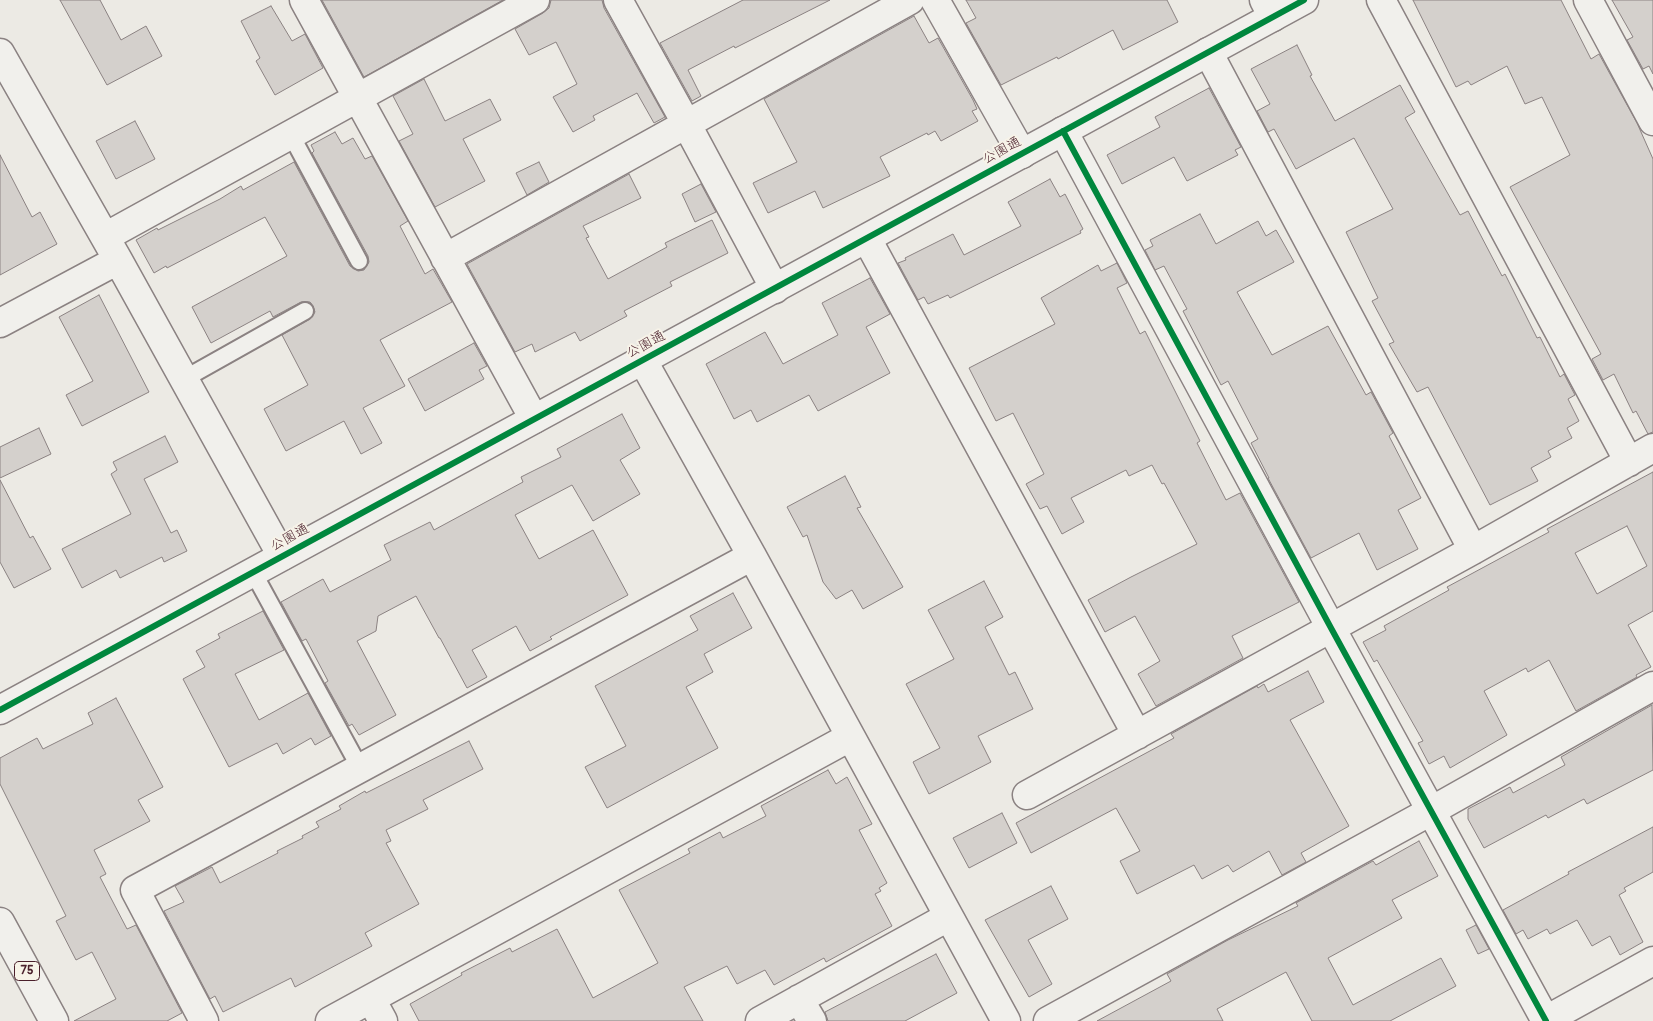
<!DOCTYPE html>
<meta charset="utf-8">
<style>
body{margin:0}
canvas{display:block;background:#eceae4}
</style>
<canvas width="1653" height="1021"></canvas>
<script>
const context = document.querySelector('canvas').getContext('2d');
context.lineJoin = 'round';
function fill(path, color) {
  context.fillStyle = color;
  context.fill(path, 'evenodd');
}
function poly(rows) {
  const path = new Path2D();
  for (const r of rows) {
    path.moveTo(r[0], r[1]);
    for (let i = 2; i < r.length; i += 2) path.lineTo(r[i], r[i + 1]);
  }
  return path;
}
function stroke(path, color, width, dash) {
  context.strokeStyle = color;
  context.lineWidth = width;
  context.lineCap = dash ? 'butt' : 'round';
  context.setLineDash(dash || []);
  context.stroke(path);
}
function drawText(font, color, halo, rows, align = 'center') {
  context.font = font + ' Pangolin,"Klee One",sans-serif';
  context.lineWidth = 4;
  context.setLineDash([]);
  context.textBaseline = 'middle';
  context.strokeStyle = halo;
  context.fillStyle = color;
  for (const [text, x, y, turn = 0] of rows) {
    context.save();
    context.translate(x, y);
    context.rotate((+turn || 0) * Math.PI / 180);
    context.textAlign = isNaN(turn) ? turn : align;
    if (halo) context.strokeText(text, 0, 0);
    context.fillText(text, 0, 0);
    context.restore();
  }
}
const building = poly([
 [60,0,100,0,121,40,146,26,162,56,107,85,60,0],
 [322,0,503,0,364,77,322,0],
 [551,0,602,0,604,8,665,117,654,123,637,93,593,116,595,120,573,132,553,97,577,84,556,42,529,55,515,29,543,13,549,8,551,0],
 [743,0,830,0,735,48,734,46,688,70,701,96,692,101,660,43,743,0],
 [966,0,1167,0,1178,22,1123,50,1113,30,1058,59,1057,57,1001,85,966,23,976,18,966,0],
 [1413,0,1561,0,1591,59,1599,54,1637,123,1653,159,1653,432,1648,434,1636,411,1633,413,1614,374,1603,380,1592,359,1601,354,1510,187,1570,155,1542,97,1525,104,1507,66,1471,85,1468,81,1456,87,1413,0],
 [1612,0,1653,0,1653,74,1649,66,1643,69,1627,40,1633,37,1612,0],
 [271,6,292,41,305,34,323,68,275,95,256,61,260,58,241,21,271,6],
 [914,16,929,43,938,38,973,100,977,109,972,111,978,121,941,141,935,131,928,135,927,133,880,157,890,176,823,208,815,191,768,213,753,183,797,162,764,99,914,16],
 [1297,45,1312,75,1310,76,1335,121,1400,85,1415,112,1405,118,1460,215,1468,211,1502,276,1505,274,1537,338,1540,337,1560,377,1564,374,1575,395,1568,399,1579,421,1567,428,1572,438,1548,451,1551,457,1531,468,1538,481,1490,505,1428,387,1417,392,1389,344,1394,342,1372,301,1378,298,1346,232,1393,209,1354,138,1296,169,1274,129,1268,132,1257,111,1270,104,1251,69,1297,45],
 [424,79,445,121,490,99,501,120,463,139,485,181,435,207,399,141,413,134,393,96,424,79],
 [1209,88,1241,147,1235,150,1238,155,1187,181,1174,157,1122,184,1107,155,1160,127,1155,117,1209,88],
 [135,121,155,159,116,179,96,141,135,121],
 [335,132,342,144,353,138,365,159,372,156,408,221,400,226,425,274,433,269,452,302,380,340,405,386,363,408,382,443,361,454,344,421,286,451,264,409,308,385,282,335,310,319,315,312,313,306,310,302,301,302,273,317,270,311,211,343,192,307,287,256,265,217,167,268,166,266,154,273,136,240,157,228,158,230,220,199,241,186,243,190,294,162,350,266,358,271,364,270,369,262,368,256,312,153,314,151,311,145,335,132],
 [0,155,32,217,40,212,57,244,0,275,0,155],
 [539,162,549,182,527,195,516,173,539,162],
 [629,174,641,198,583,226,589,237,586,238,608,279,667,247,665,243,712,220,728,253,670,282,672,286,624,311,627,316,580,341,575,332,535,352,532,344,515,352,467,264,629,174],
 [1050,179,1060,197,1065,194,1083,229,1080,231,1081,233,950,298,948,295,928,304,924,297,918,300,898,263,906,260,905,258,953,234,964,255,1021,226,1008,202,1050,179],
 [701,184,716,212,695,222,682,194,701,184],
 [1200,214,1216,244,1258,221,1266,236,1276,230,1294,262,1237,292,1272,355,1328,326,1366,395,1371,392,1393,433,1389,436,1421,498,1398,510,1418,549,1377,570,1359,533,1311,558,1268,478,1269,478,1251,443,1258,439,1228,381,1221,385,1183,311,1187,309,1164,266,1155,270,1145,250,1153,246,1150,240,1200,214],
 [1117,263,1127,283,1117,288,1140,334,1145,331,1200,441,1197,443,1226,500,1240,493,1299,602,1232,636,1243,658,1156,706,1138,674,1160,661,1135,616,1105,632,1088,600,1131,577,1197,544,1164,483,1162,484,1152,465,1129,476,1126,470,1071,498,1084,522,1062,534,1047,506,1040,509,1026,484,1044,474,1013,413,996,421,969,368,1055,324,1041,298,1098,265,1101,271,1117,263],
 [870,278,890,314,866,327,890,373,818,411,809,395,757,422,751,410,734,419,706,364,765,332,783,364,838,335,822,303,870,278],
 [99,295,149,392,82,426,66,395,93,381,59,317,99,295],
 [474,343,487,366,479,370,484,379,425,411,408,379,474,343],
 [622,414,640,448,620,460,640,494,593,521,572,485,515,515,539,559,593,530,628,595,550,637,552,639,530,651,516,626,472,650,487,677,467,688,440,638,439,638,416,596,378,616,376,631,357,641,396,715,359,735,352,724,349,726,325,683,328,681,306,639,302,641,281,602,323,579,330,592,391,560,384,545,430,522,434,530,523,482,521,477,561,457,557,449,622,414],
 [39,428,51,454,0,478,0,447,39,428],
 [165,436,178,462,144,479,171,533,177,530,187,551,164,562,162,557,120,578,116,570,82,588,62,549,131,514,111,474,117,470,113,462,165,436],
 [1653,472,1653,611,1628,625,1651,667,1636,675,1637,677,1576,711,1549,660,1528,672,1526,668,1484,691,1507,735,1450,768,1444,756,1429,764,1418,743,1423,741,1377,660,1374,662,1363,642,1386,630,1384,626,1449,590,1447,587,1549,532,1547,529,1653,472],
 [1627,526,1647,566,1597,594,1575,553,1627,526],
 [845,476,861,507,857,508,903,587,863,609,852,590,836,599,823,582,807,535,803,537,787,507,845,476],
 [0,480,30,538,33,536,51,569,14,588,0,562,0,480],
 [984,581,1003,617,985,627,1009,675,1015,672,1033,709,978,736,991,762,929,794,913,762,940,748,906,684,954,659,928,610,984,581],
 [733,593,752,628,704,654,713,672,686,687,718,748,607,808,585,767,626,746,595,686,698,630,690,616,733,593],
 [263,611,284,650,235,674,259,720,308,693,331,736,315,745,311,738,283,754,277,743,229,767,183,679,205,667,196,651,220,638,218,634,263,611],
 [1308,671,1324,702,1290,720,1349,826,1301,853,1306,862,1282,875,1269,851,1233,872,1228,865,1202,879,1194,865,1137,894,1120,861,1140,851,1116,808,1031,853,1016,823,1174,738,1171,734,1257,686,1258,688,1264,684,1268,692,1308,671],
 [116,698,163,787,138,800,150,821,94,850,106,874,100,877,127,929,136,925,182,1013,167,1021,74,1021,116,999,92,952,76,960,56,921,66,916,0,784,0,758,37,738,43,749,93,724,88,713,116,698],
 [1652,705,1653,770,1587,804,1584,799,1548,818,1546,815,1484,848,1468,819,1468,809,1510,787,1513,793,1565,765,1561,757,1652,705],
 [469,741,483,769,423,800,428,809,386,830,391,841,386,843,419,904,365,933,372,946,295,987,291,978,223,1012,215,996,210,999,164,911,184,902,175,886,212,867,220,883,278,853,277,851,303,838,302,836,319,827,316,822,341,809,339,806,365,791,366,793,469,741],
 [828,770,836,784,847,777,872,824,859,830,887,883,879,888,881,891,875,894,892,926,826,962,824,958,774,985,765,970,737,984,727,966,684,987,703,1021,419,1021,410,1004,462,975,461,973,510,948,512,952,557,929,593,998,658,963,619,890,690,853,688,849,720,832,723,838,766,816,761,806,828,770],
 [1002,813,1017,843,969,868,953,838,1002,813],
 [1653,827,1653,872,1624,888,1626,891,1619,895,1643,942,1620,955,1610,936,1592,946,1577,920,1550,934,1547,929,1528,939,1523,930,1516,934,1503,910,1569,874,1568,872,1653,827],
 [1419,841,1438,876,1392,900,1402,918,1328,958,1353,1005,1441,958,1456,986,1390,1021,1312,1021,1286,972,1217,1009,1223,1021,1097,1021,1171,981,1167,974,1228,940,1298,906,1296,903,1373,861,1376,865,1419,841],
 [1051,886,1068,919,1028,940,1052,984,1029,997,985,920,1051,886],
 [1476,925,1489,949,1478,954,1466,930,1476,925],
 [936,954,957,993,905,1021,828,1021,825,1012,936,954]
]);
fill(building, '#d4d0cc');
stroke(building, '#8b8282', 1);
const service = poly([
 [291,135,359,261],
 [184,379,305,311],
 [253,572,360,768]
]);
const minor = poly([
 [304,0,534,419],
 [618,0,686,123,775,289],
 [935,0,1022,154],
 [1264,0,1273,17],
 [1381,0,1629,462],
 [1588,0,1653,121],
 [1208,52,1473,550],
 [0,53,118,260,282,556],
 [1063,131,1331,628,1546,1021],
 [105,237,535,0],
 [867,239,1137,735],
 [445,258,910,0],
 [0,323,118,260],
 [643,361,752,556,1006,1021],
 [1027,795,1473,550,1653,448],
 [371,999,383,1021],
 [799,999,812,1021],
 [1546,1020,1653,961],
 [204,1021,135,890,752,556],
 [330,1021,850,737],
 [760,1021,948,917],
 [1048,1021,1431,811,1653,686]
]);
const tertiary = poly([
 [0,710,1304,0]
]);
const primary = poly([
 [0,922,54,1021]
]);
stroke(service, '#8b8282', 20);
stroke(minor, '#8b8282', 31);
stroke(tertiary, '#8b8282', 31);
stroke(primary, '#8b8282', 31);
stroke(service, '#f1f0ec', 16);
stroke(minor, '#f1f0ec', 28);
stroke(tertiary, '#f1f0ec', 28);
stroke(primary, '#f1f0ec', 28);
stroke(poly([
 [1063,131,1331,628,1546,1021],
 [0,710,1304,0]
]), '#00873e', 6);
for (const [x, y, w] of [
 [27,971,25]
]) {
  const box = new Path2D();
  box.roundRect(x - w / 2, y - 9.5, w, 19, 4);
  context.fillStyle = '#f7f3e8';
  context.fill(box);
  stroke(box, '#4a1f2b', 1);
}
drawText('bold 12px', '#4a1f2b', null, [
 ["75",27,971]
]);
drawText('14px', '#4a1f2b', '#f7f3e8', [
 ["公園通",1002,151,-29],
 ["公園通",646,345,-28],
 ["公園通",290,538,-29]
]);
</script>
